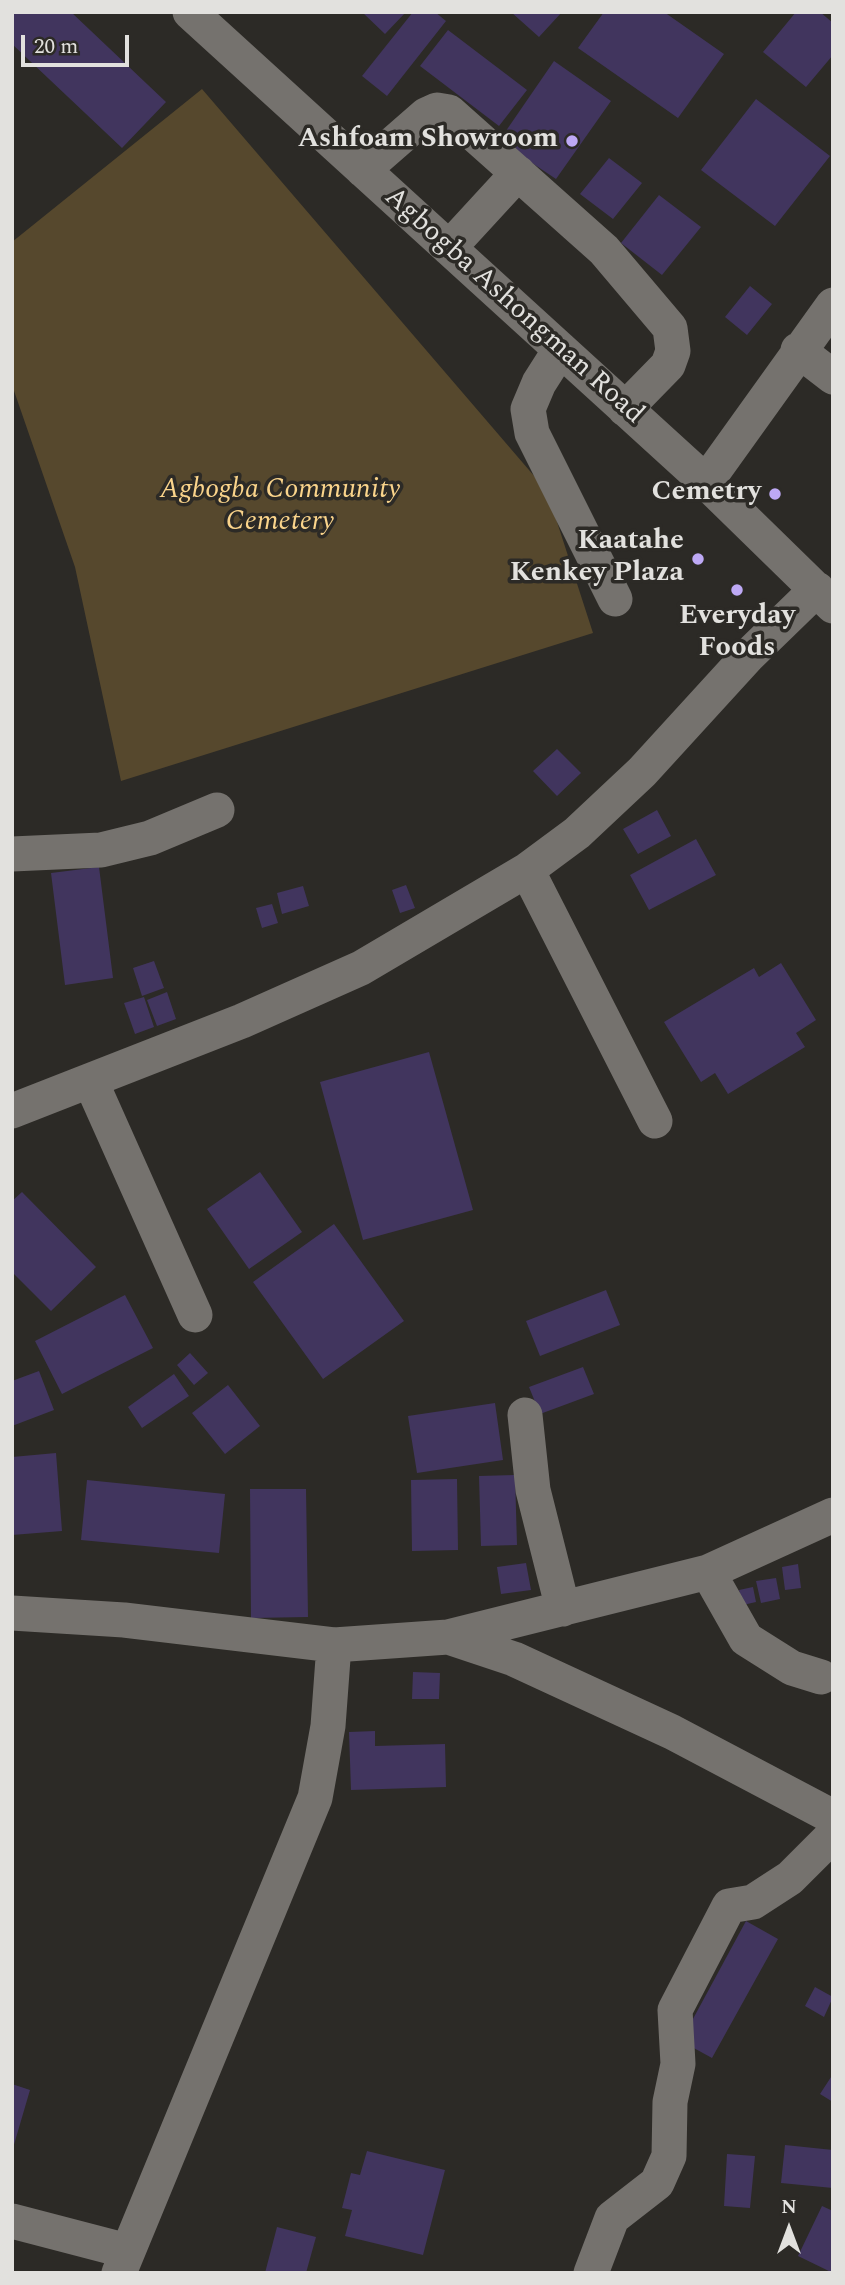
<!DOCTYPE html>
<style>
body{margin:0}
#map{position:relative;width:845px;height:2285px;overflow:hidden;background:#2c2a26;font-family:Spectral,serif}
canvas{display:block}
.frame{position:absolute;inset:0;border:14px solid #e2e1de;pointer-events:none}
.north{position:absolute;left:754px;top:2194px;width:70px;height:70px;-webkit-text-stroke:5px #2c2a26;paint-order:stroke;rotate:0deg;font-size:19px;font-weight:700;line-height:28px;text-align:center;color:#e2e1de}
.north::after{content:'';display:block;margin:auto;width:24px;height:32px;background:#e2e1de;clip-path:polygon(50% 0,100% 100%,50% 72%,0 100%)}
.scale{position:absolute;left:21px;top:35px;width:108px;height:32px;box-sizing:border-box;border:4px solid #e2e1de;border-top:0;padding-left:9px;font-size:21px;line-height:24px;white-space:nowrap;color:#e2e1de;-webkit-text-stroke:5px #2c2a26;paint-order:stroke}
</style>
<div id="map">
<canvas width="845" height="2285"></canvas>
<div class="frame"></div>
<div class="north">N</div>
<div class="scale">20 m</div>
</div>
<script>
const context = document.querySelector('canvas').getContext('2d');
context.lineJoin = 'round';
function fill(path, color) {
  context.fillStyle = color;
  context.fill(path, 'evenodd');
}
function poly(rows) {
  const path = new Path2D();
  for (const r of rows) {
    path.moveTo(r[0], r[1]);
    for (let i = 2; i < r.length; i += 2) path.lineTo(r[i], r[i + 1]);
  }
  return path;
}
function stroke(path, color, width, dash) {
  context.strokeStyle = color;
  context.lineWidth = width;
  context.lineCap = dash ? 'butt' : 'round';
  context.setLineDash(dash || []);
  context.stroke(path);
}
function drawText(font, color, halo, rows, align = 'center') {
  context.font = font + ' Spectral,serif';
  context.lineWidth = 7;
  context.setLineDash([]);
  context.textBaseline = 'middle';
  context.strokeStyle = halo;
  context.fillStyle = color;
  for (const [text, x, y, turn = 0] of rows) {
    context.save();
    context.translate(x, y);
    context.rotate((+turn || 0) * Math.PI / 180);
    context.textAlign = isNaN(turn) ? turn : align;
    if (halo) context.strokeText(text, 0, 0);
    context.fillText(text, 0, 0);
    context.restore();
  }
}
fill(poly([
 [202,89,547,491,593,633,121,781,75,567,12,385,12,242]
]), '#56482d');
fill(poly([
 [12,12,71,12,166,102,122,148,12,44],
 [362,12,406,12,385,34],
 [413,12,435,12,446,21,387,96,362,76],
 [511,12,562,12,539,37],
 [604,12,664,12,724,54,678,118,578,48],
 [796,12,820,12,833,23,833,55,806,87,763,52],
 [448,30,527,90,499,126,420,66],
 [554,61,611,101,556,179,499,141],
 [756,99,830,156,775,226,701,170],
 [609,158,642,183,613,219,580,194],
 [659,195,701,227,662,275,621,243],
 [750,286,772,304,747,335,725,317],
 [557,749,581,773,557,796,533,771],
 [657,810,671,836,638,854,623,829],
 [696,839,716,875,649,910,630,875],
 [99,867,113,978,65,985,51,873],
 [406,885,415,908,400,913,392,890],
 [303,886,309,906,282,914,277,893],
 [272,904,278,923,262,928,256,908],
 [154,961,164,988,142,996,133,968],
 [781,963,816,1020,796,1033,805,1047,728,1094,715,1073,701,1082,664,1022,754,968,759,977],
 [167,992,176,1019,157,1026,147,1000],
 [144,997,154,1027,135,1034,124,1003],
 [429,1052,473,1210,363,1240,320,1082],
 [260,1172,302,1232,249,1269,207,1209],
 [22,1192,96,1267,51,1311,12,1272,12,1201],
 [334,1224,404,1321,323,1379,253,1282],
 [606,1290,620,1325,540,1356,526,1321],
 [125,1295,153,1348,62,1394,35,1341],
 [190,1353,208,1373,194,1385,177,1365],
 [583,1367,594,1394,540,1414,529,1387],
 [39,1371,54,1410,12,1426,12,1381],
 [174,1374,189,1396,142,1428,128,1407],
 [228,1385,260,1426,225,1454,192,1413],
 [495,1403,503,1460,417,1473,408,1416],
 [56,1453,62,1531,12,1535,12,1457],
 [515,1475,517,1545,481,1546,479,1476],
 [457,1479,458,1550,412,1551,411,1480],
 [87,1480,225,1494,219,1553,81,1540],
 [250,1489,306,1489,308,1617,251,1618],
 [526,1563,531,1590,501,1594,497,1567],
 [798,1564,801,1588,785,1590,782,1567],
 [776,1578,780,1599,761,1603,756,1581],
 [753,1587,756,1602,743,1605,739,1590],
 [413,1672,440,1673,439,1699,412,1699],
 [375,1731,375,1746,445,1744,446,1787,351,1790,349,1732],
 [746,1921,778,1939,712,2058,681,2041],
 [815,1987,833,1997,824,2017,805,2006],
 [833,2074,833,2102,820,2094],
 [12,2084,30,2090,13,2148,12,2148],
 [785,2145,833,2150,833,2188,781,2183],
 [367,2151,445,2170,423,2255,345,2236,352,2210,342,2208,351,2173,360,2175],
 [727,2154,755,2156,750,2208,724,2206],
 [822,2206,833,2211,833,2273,798,2256],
 [277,2227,316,2237,306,2273,265,2273]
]), '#41355e');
stroke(poly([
 [190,12,706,482,833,606],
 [363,170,426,115,437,110,449,112,604,250,670,328,673,351,668,365,625,409],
 [449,248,518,173],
 [560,350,539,383,528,409,532,433,615,599],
 [798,350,833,377],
 [706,482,833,305],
 [12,854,101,850,150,838,217,810],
 [527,870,655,1121],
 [91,1082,195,1315],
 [12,1111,242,1021,361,968,527,870,577,833,642,772,748,656,817,589],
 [525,1415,533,1490,563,1609],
 [708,1572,746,1639,792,1668,821,1677],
 [12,1613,124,1620,334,1645,448,1637,708,1572,833,1515],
 [448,1637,514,1659,672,1732,833,1817],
 [12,2221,127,2251],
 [119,2273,315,1798,328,1726,334,1645],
 [591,2273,612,2218,657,2183,669,2156,670,2102,678,2064,675,2010,729,1906,753,1902,790,1878,833,1835]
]), '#75726e', 35);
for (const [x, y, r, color] of [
 [572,141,7,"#bea9f5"],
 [775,494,7,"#bea9f5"],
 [698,559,7,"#bea9f5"],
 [737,590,7,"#bea9f5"]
]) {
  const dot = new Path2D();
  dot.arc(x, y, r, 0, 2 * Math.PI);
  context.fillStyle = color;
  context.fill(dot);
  stroke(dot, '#2c2a26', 2.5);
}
drawText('bold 28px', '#e2e1de', '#2c2a26', [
 ["Ashfoam Showroom",558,141],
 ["Cemetry",761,494],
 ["Kaatahe",684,543],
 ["Kenkey Plaza",684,575],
 ["Everyday",737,618,"center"],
 ["Foods",737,650,"center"]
], 'right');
drawText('28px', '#e2e1de', '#2c2a26', [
 ["Agbogba Ashongman Road",513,307,42]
]);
drawText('italic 28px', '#fad48b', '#2c2a26', [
 ["Agbogba Community",280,492],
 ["Cemetery",280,524]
]);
</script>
